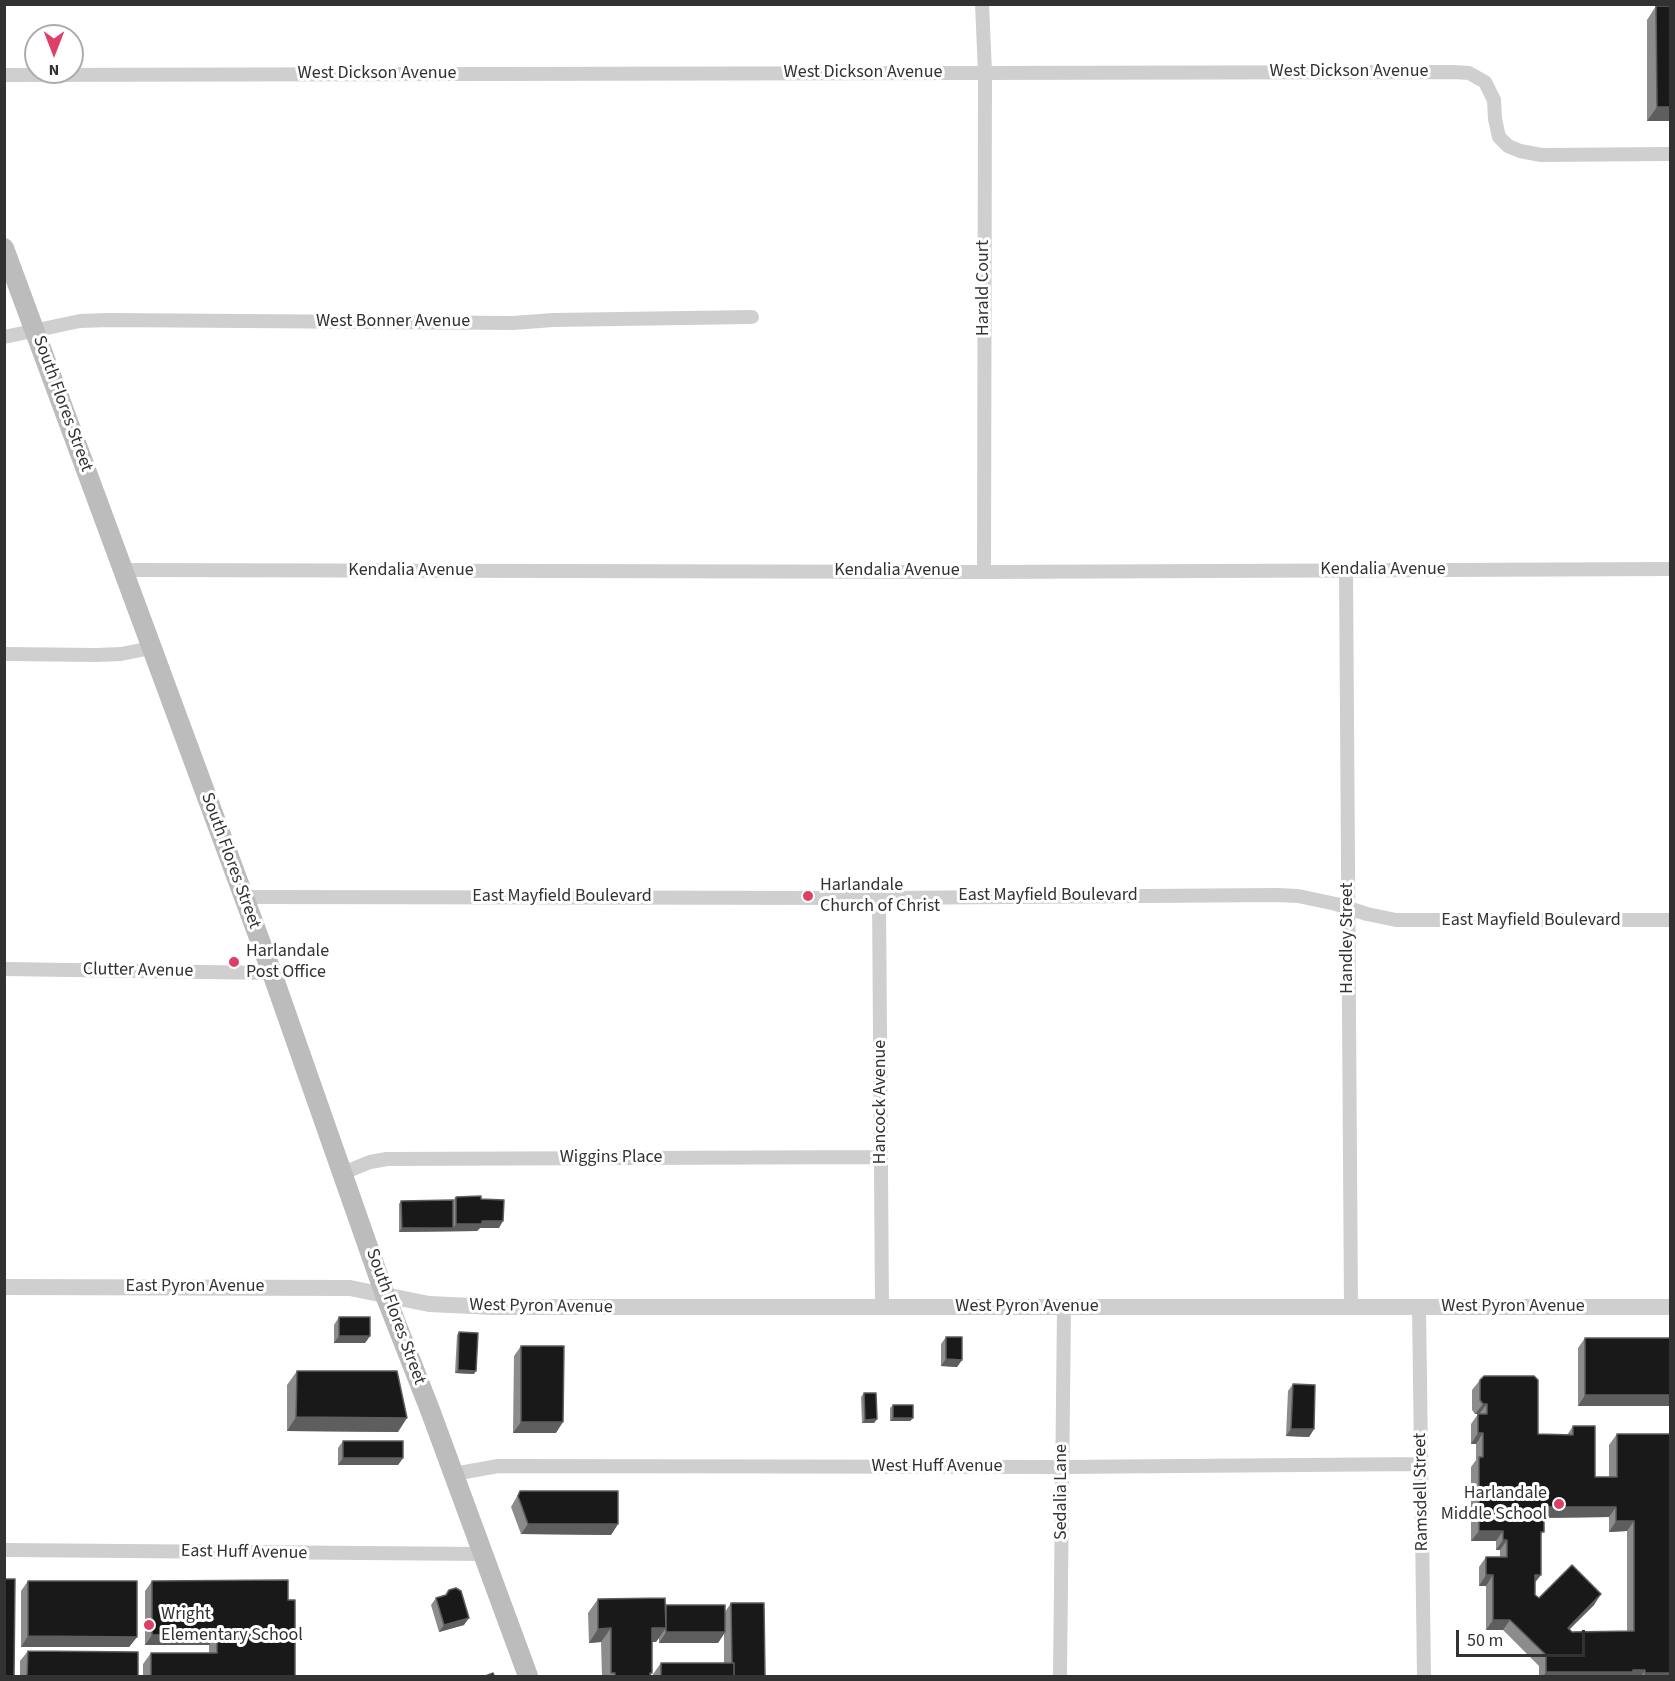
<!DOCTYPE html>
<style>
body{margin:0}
#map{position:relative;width:1675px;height:1681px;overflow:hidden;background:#fff;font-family:"Source Sans 3",sans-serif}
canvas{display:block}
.frame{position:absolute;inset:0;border:6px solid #323232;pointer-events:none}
.north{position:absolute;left:24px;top:24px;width:60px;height:60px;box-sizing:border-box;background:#fff;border:2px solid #adadad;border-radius:50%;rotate:180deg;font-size:16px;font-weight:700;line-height:24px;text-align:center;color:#323232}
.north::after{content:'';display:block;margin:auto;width:21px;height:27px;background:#de3f67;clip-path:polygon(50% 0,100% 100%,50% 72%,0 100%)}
.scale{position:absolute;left:1456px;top:1630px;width:129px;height:27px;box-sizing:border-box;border:3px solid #323232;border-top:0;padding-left:8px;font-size:18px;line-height:21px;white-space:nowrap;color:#323232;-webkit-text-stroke:4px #fff;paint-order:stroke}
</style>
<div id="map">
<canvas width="1675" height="1681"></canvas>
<div class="frame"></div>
<div class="north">N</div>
<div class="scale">50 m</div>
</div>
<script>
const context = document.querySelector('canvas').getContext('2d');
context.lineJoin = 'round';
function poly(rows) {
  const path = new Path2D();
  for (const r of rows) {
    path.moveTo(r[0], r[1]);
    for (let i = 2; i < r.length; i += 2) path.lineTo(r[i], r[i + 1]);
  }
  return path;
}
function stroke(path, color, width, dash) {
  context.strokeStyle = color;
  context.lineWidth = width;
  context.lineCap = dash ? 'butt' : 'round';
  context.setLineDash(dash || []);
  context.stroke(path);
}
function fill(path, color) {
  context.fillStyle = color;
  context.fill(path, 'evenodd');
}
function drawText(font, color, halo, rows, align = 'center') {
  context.font = font + ' "Source Sans 3",sans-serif';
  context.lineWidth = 6;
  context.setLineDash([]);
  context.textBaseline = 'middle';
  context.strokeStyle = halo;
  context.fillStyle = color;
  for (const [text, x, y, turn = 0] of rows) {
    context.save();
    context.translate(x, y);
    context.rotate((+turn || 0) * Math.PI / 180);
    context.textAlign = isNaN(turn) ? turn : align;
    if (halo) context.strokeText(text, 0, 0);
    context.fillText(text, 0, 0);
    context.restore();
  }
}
stroke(poly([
 [982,4,985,72,984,572],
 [4,75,1453,72,1469,73,1485,82,1494,100,1495,119,1499,137,1508,146,1520,151,1541,155,1670,154],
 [4,337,80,321,108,320,513,323,553,320,752,317],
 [123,570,984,572,1670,569],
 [1346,570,1351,1307],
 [4,654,97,655,121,654,151,648],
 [243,897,879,898,1277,895,1298,896,1336,904,1367,914,1396,920,1670,920],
 [879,898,882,1307],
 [4,969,272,973],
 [343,1173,370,1162,387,1159,881,1157],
 [1419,1307,1424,1676],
 [454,1474,498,1466,1062,1467,1422,1464],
 [4,1550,483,1554],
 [1060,1676,1064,1307]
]), '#cfcfcf', 14);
stroke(poly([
 [4,1287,350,1288,429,1304,493,1307,1670,1307]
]), '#cfcfcf', 16);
stroke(poly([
 [4,248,272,973,385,1295,430,1410,528,1676]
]), '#bcbcbc', 20);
fill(poly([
 [1656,6,1671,121,1647,121,1647,20],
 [456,1197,481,1199,499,1228,480,1228,477,1231,399,1232,399,1204,401,1201,453,1200],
 [339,1317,370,1336,365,1343,334,1343,334,1325],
 [459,1332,474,1374,455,1373,457,1335],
 [946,1337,962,1360,957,1367,941,1366,941,1344],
 [1585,1338,1671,1338,1671,1406,1578,1406,1578,1348],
 [521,1346,556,1433,513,1433,514,1356],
 [297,1371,398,1432,287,1431,287,1385],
 [1480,1380,1538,1434,1567,1435,1573,1426,1595,1477,1609,1477,1609,1445,1617,1434,1671,1677,1539,1677,1539,1666,1503,1630,1486,1630,1486,1586,1479,1586,1479,1567,1486,1557,1500,1557,1500,1550,1496,1550,1496,1541,1471,1541,1471,1467,1476,1460,1476,1444,1471,1444,1471,1424,1478,1414,1475,1414,1472,1410,1472,1390],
 [1609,1517,1609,1532,1627,1531,1627,1631,1572,1632,1569,1629,1594,1605,1539,1598,1535,1595,1535,1583,1541,1538,1544,1518],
 [1293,1384,1314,1429,1309,1437,1286,1436,1288,1391],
 [864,1393,877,1419,874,1423,862,1423,861,1397],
 [893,1405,913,1418,910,1421,890,1421,890,1408],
 [343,1441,403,1458,398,1465,338,1465,338,1448],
 [520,1491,618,1524,611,1535,521,1534,511,1507],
 [28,1581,137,1637,129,1647,21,1647,21,1591],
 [152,1581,288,1600,295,1677,143,1677,143,1664,151,1653,209,1653,209,1645,145,1645,145,1591],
 [436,1598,464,1625,439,1632,431,1605],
 [598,1599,725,1612,731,1603,764,1677,651,1677,661,1663,724,1663,724,1634,718,1643,659,1643,659,1638,656,1642,652,1642,652,1673,650,1677,602,1677,601,1642,589,1643,588,1613],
 [28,1651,138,1677,20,1677,20,1661]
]), '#8c8c8c');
fill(poly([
 [1657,107,1671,107,1671,121,1647,121],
 [482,1221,503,1221,499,1228,480,1228,477,1231,399,1232,402,1228,453,1228,456,1224],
 [339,1336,370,1336,365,1343,334,1343],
 [946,1359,962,1360,957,1367,941,1366],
 [458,1370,476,1371,474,1374,455,1373],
 [1585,1395,1671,1395,1671,1406,1578,1406],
 [1483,1404,1487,1404,1479,1414,1475,1414],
 [296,1417,407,1418,398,1432,287,1431],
 [893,1418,913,1418,910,1421,890,1421],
 [877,1419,874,1423,862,1423,865,1420],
 [521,1422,563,1422,556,1433,513,1433],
 [1291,1429,1314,1429,1309,1437,1286,1436],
 [1478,1433,1483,1433,1476,1444,1471,1444],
 [343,1458,403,1458,398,1465,338,1465],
 [1544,1507,1616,1507,1609,1517,1537,1518],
 [1616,1521,1634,1521,1627,1531,1609,1532],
 [528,1524,618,1524,611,1535,521,1534],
 [1479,1531,1503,1531,1496,1541,1471,1541],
 [1503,1540,1507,1540,1500,1550,1496,1550],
 [1486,1575,1493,1575,1486,1586,1479,1586],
 [1535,1575,1541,1575,1533,1585],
 [1601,1594,1594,1605,1561,1638,1568,1628],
 [469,1618,464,1625,439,1632,444,1625],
 [1493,1620,1510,1620,1503,1630,1486,1630],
 [611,1628,601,1642,589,1643,598,1629],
 [652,1628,666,1628,656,1642,642,1642],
 [666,1632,725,1632,718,1643,659,1643],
 [217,1634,209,1645,145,1645,152,1635],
 [28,1636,137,1637,129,1647,21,1647],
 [1645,1670,1641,1677,1543,1677,1546,1672],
 [1645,1673,1671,1673,1671,1677,1643,1677]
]), '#5e5e5e');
const building = poly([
 [1656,6,1671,6,1671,107,1657,107,1656,6],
 [481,1196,481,1199,504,1200,503,1221,482,1221,482,1224,456,1224,456,1197,481,1196],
 [453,1200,453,1228,402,1228,401,1201,453,1200],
 [339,1317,370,1317,370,1336,339,1336,339,1317],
 [459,1332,478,1333,476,1371,458,1370,459,1332],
 [946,1337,962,1337,962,1360,946,1359,946,1337],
 [1585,1338,1671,1338,1671,1395,1585,1395,1585,1338],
 [521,1346,564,1346,563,1422,521,1422,521,1346],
 [297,1371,397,1371,407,1418,296,1417,297,1371],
 [1484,1376,1534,1376,1538,1380,1538,1434,1573,1435,1573,1426,1595,1426,1595,1477,1617,1477,1617,1434,1671,1434,1671,1673,1645,1673,1645,1670,1633,1670,1633,1672,1546,1672,1546,1655,1510,1620,1493,1620,1493,1575,1486,1575,1486,1557,1507,1557,1507,1540,1503,1540,1503,1531,1479,1531,1479,1457,1483,1457,1483,1433,1478,1433,1478,1414,1487,1414,1487,1404,1483,1404,1480,1400,1480,1380,1484,1376],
 [1544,1507,1616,1507,1616,1521,1634,1521,1634,1631,1572,1632,1568,1628,1601,1594,1572,1565,1539,1598,1535,1595,1535,1575,1541,1575,1541,1532,1544,1532,1544,1507],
 [1293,1384,1315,1385,1314,1429,1291,1429,1293,1384],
 [864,1393,876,1393,877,1419,865,1420,864,1393],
 [893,1405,913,1405,913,1418,893,1418,893,1405],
 [343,1441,403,1441,403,1458,343,1458,343,1441],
 [520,1491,618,1491,618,1524,528,1524,518,1496,520,1491],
 [4,1579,15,1579,14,1677,4,1677,4,1579],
 [288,1580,288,1600,295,1600,295,1677,151,1677,151,1653,217,1653,217,1634,152,1635,152,1581,288,1580],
 [28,1581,137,1581,137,1637,28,1636,28,1581],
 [456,1588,461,1591,469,1618,444,1625,436,1598,446,1595,449,1590,456,1588],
 [665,1598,666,1628,652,1628,652,1673,650,1673,650,1677,615,1677,615,1673,611,1673,611,1628,598,1629,598,1599,665,1598],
 [731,1603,764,1603,765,1676,734,1676,734,1663,732,1663,731,1603],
 [666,1605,725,1605,725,1632,666,1632,666,1605],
 [28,1651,138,1652,138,1677,27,1677,28,1651],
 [661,1663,734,1663,734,1677,661,1677,661,1663],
 [493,1673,495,1677,483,1677,493,1673]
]);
fill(building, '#191919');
stroke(building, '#5e5e5e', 1.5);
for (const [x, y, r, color] of [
 [808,896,6,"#de3f67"],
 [234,962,6,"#de3f67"],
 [1559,1504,6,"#de3f67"],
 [149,1625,6,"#de3f67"]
]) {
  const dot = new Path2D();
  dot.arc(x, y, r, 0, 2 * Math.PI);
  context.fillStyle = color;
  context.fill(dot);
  stroke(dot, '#fff', 2);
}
drawText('18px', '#323232', '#fff', [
 ["West Dickson Avenue",1349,72],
 ["West Dickson Avenue",863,73],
 ["West Dickson Avenue",377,74],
 ["Harald Court",984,288,-90],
 ["West Bonner Avenue",393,322],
 ["South Flores Street",62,404,70],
 ["Kendalia Avenue",1383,570],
 ["Kendalia Avenue",411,571],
 ["Kendalia Avenue",897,571],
 ["South Flores Street",230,861,70],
 ["East Mayfield Boulevard",1048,896],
 ["East Mayfield Boulevard",562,897],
 ["East Mayfield Boulevard",1531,921],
 ["Handley Street",1348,938,-90],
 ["Clutter Avenue",138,971,1],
 ["Hancock Avenue",881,1102,-90],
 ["Wiggins Place",611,1158],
 ["East Pyron Avenue",195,1287],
 ["West Pyron Avenue",541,1307,1],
 ["West Pyron Avenue",1027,1307],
 ["West Pyron Avenue",1513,1307],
 ["South Flores Street",395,1317,70],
 ["West Huff Avenue",937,1467],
 ["Sedalia Lane",1062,1492,-90],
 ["Ramsdell Street",1422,1492,-91],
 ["East Huff Avenue",244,1553,1]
]);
drawText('18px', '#323232', '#fff', [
 ["Harlandale",820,886],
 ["Church of Christ",820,907],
 ["Harlandale",246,952],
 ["Post Office",246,973],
 ["Harlandale",1547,1494,"right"],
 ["Middle School",1547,1515,"right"],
 ["Wright",161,1615],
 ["Elementary School",161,1636]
], 'left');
</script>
